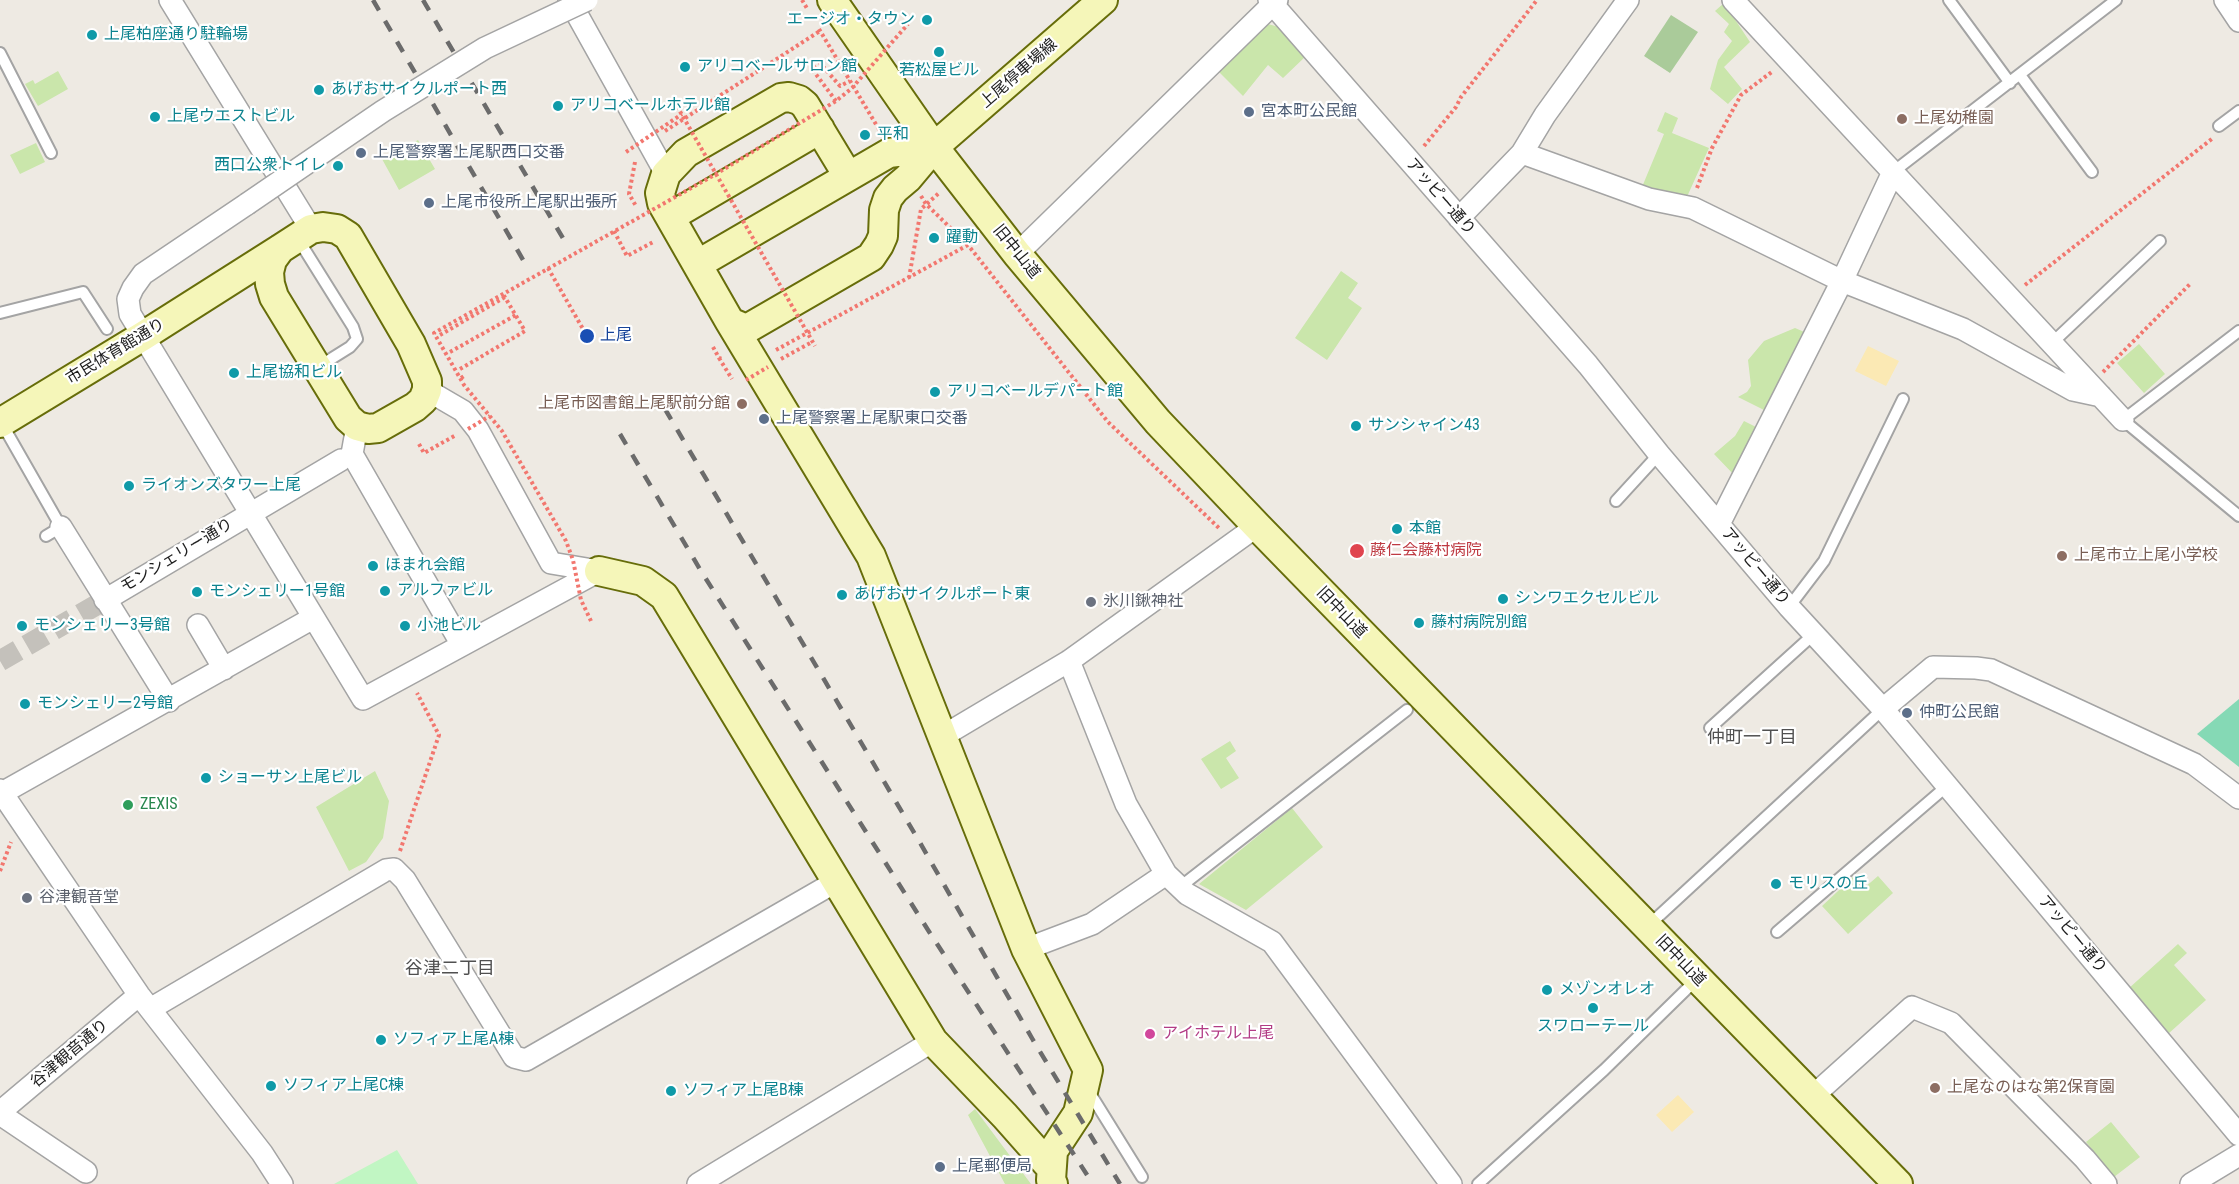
<!DOCTYPE html>
<meta charset="utf-8">
<style>
body{margin:0}
canvas{display:block;background:#eeeae3}
</style>
<canvas width="2239" height="1184"></canvas>
<script>
const context = document.querySelector('canvas').getContext('2d');
context.lineJoin = 'round';
function fill(path, color) {
  context.fillStyle = color;
  context.fill(path, 'evenodd');
}
function poly(rows) {
  const path = new Path2D();
  for (const r of rows) {
    path.moveTo(r[0], r[1]);
    for (let i = 2; i < r.length; i += 2) path.lineTo(r[i], r[i + 1]);
  }
  return path;
}
function stroke(path, color, width, dash) {
  context.strokeStyle = color;
  context.lineWidth = width;
  context.lineCap = dash ? 'butt' : 'round';
  context.setLineDash(dash || []);
  context.stroke(path);
}
function drawText(font, color, halo, rows, align = 'center') {
  context.font = font + ' "Roboto Condensed","Noto Sans JP",sans-serif';
  context.lineWidth = 4.5;
  context.setLineDash([]);
  context.textBaseline = 'middle';
  context.strokeStyle = halo;
  context.fillStyle = color;
  for (const [text, x, y, turn = 0] of rows) {
    context.save();
    context.translate(x, y);
    context.rotate((+turn || 0) * Math.PI / 180);
    context.textAlign = isNaN(turn) ? turn : align;
    if (halo) context.strokeText(text, 0, 0);
    context.fillText(text, 0, 0);
    context.restore();
  }
}
fill(poly([
 [1724,3,1750,42,1724,67,1742,89,1728,104,1710,89,1718,60,1732,41,1724,32,1729,24,1715,11],
 [1264,23,1279,27,1306,56,1283,78,1268,65,1243,96,1219,72],
 [58,71,68,89,38,106,25,84,33,80,35,84],
 [1665,112,1678,118,1672,133,1709,148,1686,199,1642,187,1664,134,1657,131],
 [418,140,435,169,399,190,382,159],
 [36,143,45,162,20,174,10,155],
 [1341,271,1358,283,1348,298,1362,308,1327,360,1295,338],
 [1795,328,1809,334,1768,412,1738,397,1747,392,1751,386,1748,360,1764,341],
 [2139,344,2165,374,2144,393,2117,363],
 [1744,421,1760,429,1735,476,1714,454,1735,436],
 [1230,741,1236,751,1226,758,1239,778,1221,789,1201,759],
 [375,771,389,801,383,838,366,862,349,871,316,807],
 [1292,808,1323,847,1246,910,1199,884],
 [1878,876,1893,893,1848,934,1822,906,1853,877,1864,888],
 [2178,944,2187,953,2174,965,2206,1000,2168,1034,2128,989],
 [975,1109,1031,1184,1005,1184,968,1115],
 [2111,1122,2140,1157,2114,1177,2086,1142]
]), '#cae6ab');
fill(poly([
 [1671,15,1698,32,1670,73,1644,56]
]), '#aacb9a');
fill(poly([
 [1868,346,1899,361,1886,386,1855,371],
 [1678,1095,1694,1112,1672,1132,1656,1115]
]), '#fbe9b4');
fill(poly([
 [397,1150,418,1184,334,1184]
]), '#c1f6c3');
fill(poly([
 [2239,699,2239,767,2197,734]
]), '#85d9b5');
stroke(poly([
 [0,661,105,600]
]), '#c4c1bb', 21, [21, 10]);
const lane = poly([
 [1949,0,2010,83],
 [0,53,51,153],
 [2020,75,2092,172],
 [2219,126,2239,111],
 [1893,172,2116,0],
 [298,239,353,327,357,339,350,347,318,367],
 [0,313,83,292,107,329],
 [2239,331,2123,420,2239,516],
 [2052,343,2160,241],
 [1,422,61,527,46,536],
 [1616,501,1659,454],
 [1789,607,1824,561,1903,399],
 [1710,728,1814,634],
 [1180,887,1407,710],
 [1649,925,1883,709],
 [1777,932,1947,786],
 [1088,1090,1142,1177],
 [1478,1184,1604,1070,1697,979]
]);
const street = poly([
 [170,0,311,229],
 [569,0,666,174],
 [1269,0,1588,365,1659,454,1789,607,1883,709,2239,1135],
 [1733,0,2123,420],
 [2225,0,2239,21],
 [1522,153,1649,199,1693,208,1842,281,1963,329,2073,390,2101,396],
 [247,204,143,274,133,288,128,299,130,314,363,699,599,571],
 [1459,218,1522,153,1545,115,1628,0],
 [1017,254,1277,0],
 [427,390,463,411,478,430,551,563,599,571],
 [357,426,352,454,462,645],
 [1719,524,1842,281,1893,172],
 [61,527,169,701],
 [105,600,341,460],
 [198,625,224,669],
 [1069,661,1126,804,1166,874,1187,894,1272,942,1451,1184],
 [1883,709,1933,667,1976,668,1991,670,2194,764,2239,798],
 [943,736,1069,661,1257,526],
 [0,790,139,995,262,1153,282,1184],
 [2,793,313,618],
 [1026,949,1092,924,1166,874],
 [150,1009,386,870,394,869,405,880,514,1057,526,1060,837,881],
 [1813,1096,1912,1007,1951,1023,2085,1159,2106,1184],
 [0,1112,139,995],
 [0,1114,86,1172],
 [698,1184,933,1041],
 [2191,1184,2239,1155]
]);
const secondary = poly([
 [832,0,934,147,1017,254,1158,422,1257,526,1898,1184],
 [848,176,805,105,799,100,789,97,781,98,686,153,666,174,660,193,662,203,730,322,744,328,750,327,871,257,879,245,883,236,884,210,888,198,895,189,908,178,934,147,1103,0],
 [670,217,820,129],
 [698,264,889,153,934,147],
 [730,322,871,556,1026,949,1088,1070,1078,1113,1053,1151,1051,1180,1053,1184],
 [0,423,143,336,280,249,311,229,323,227,337,229,348,236,411,344,427,381,427,390,423,400,415,407,378,428,368,429,357,426,348,418,274,297,270,284,269,272,272,260,280,249],
 [599,571,643,581,664,596,933,1041,1005,1116,1051,1168]
]);
stroke(lane, '#a4a4a4', 14);
stroke(street, '#a4a4a4', 24);
stroke(secondary, '#676d0a', 32);
stroke(poly([
 [802,0,808,10],
 [819,29,880,131],
 [836,101,812,69,820,63,840,86,850,81],
 [665,131,820,31],
 [1424,146,1456,107,1461,97,1537,0],
 [635,162,629,194,636,206],
 [1697,188,1712,148,1741,95,1773,71],
 [921,196,926,204,968,245,1108,422,1220,529],
 [614,231,627,256,655,241],
 [548,268,587,336],
 [909,278,921,209,939,193],
 [2025,285,2213,138],
 [440,335,505,297],
 [713,347,719,358,723,359],
 [776,350,968,245],
 [450,352,516,315],
 [719,358,732,379],
 [781,359,812,342],
 [460,369,525,331,503,294],
 [2103,372,2191,283],
 [461,378,464,376],
 [419,444,424,453,456,435],
 [400,851,439,735,417,693],
 [0,871,11,842]
]), '#f2776f', 4, [3, 3]);
stroke(lane, '#fff', 10);
stroke(street, '#fff', 21);
stroke(secondary, '#f5f6b9', 28);
stroke(poly([
 [373,0,526,265],
 [423,0,564,240],
 [665,409,919,841,1033,1040,1120,1184],
 [620,434,701,571,928,930,1093,1184]
]), '#6b6b6b', 4.5, [12, 12]);
const streetBridge = poly([
 [247,204,383,111,485,48,587,0]
]);
stroke(streetBridge, '#a4a4a4', 24, []);
stroke(poly([
 [674,101,815,346],
 [626,152,682,114],
 [746,380,768,367],
 [468,429,490,416],
 [591,621,581,600,573,560,566,541,502,431,464,385,434,333,716,174,836,101,852,88,908,24]
]), '#f2776f', 4, [3, 3]);
stroke(streetBridge, '#fff', 21);
for (const [x, y, r, color] of [
 [927,20,6,"#0f9aa8"],
 [92,35,6,"#0f9aa8"],
 [939,52,6,"#0f9aa8"],
 [685,67,6,"#0f9aa8"],
 [319,90,6,"#0f9aa8"],
 [558,106,6,"#0f9aa8"],
 [1249,112,6,"#5c6f8a"],
 [155,117,6,"#0f9aa8"],
 [1902,119,6,"#8d6e63"],
 [865,135,6,"#0f9aa8"],
 [361,153,6,"#5c6f8a"],
 [338,166,6,"#0f9aa8"],
 [429,203,6,"#5c6f8a"],
 [934,238,6,"#0f9aa8"],
 [587,336,8,"#1a4fb4"],
 [234,373,6,"#0f9aa8"],
 [935,392,6,"#0f9aa8"],
 [742,404,6,"#8d6e63"],
 [764,419,6,"#5c6f8a"],
 [1356,426,6,"#0f9aa8"],
 [129,486,6,"#0f9aa8"],
 [1397,529,6,"#0f9aa8"],
 [1357,551,8,"#e0444e"],
 [2062,556,6,"#8d6e63"],
 [373,566,6,"#0f9aa8"],
 [385,591,6,"#0f9aa8"],
 [197,592,6,"#0f9aa8"],
 [842,595,6,"#0f9aa8"],
 [1503,599,6,"#0f9aa8"],
 [1091,602,6,"#6b7280"],
 [1419,623,6,"#0f9aa8"],
 [22,626,6,"#0f9aa8"],
 [405,626,6,"#0f9aa8"],
 [25,704,6,"#0f9aa8"],
 [1907,713,6,"#5c6f8a"],
 [206,778,6,"#0f9aa8"],
 [128,805,6,"#2e9e5b"],
 [1776,884,6,"#0f9aa8"],
 [27,898,6,"#6b7280"],
 [1547,990,6,"#0f9aa8"],
 [1593,1008,6,"#0f9aa8"],
 [1150,1034,6,"#d1479c"],
 [381,1040,6,"#0f9aa8"],
 [271,1086,6,"#0f9aa8"],
 [1935,1088,6,"#8d6e63"],
 [671,1091,6,"#0f9aa8"],
 [940,1167,6,"#5c6f8a"]
]) {
  const dot = new Path2D();
  dot.arc(x, y, r, 0, 2 * Math.PI);
  context.fillStyle = color;
  context.fill(dot);
  stroke(dot, '#fff', 2);
}
drawText('16px', '#0d838f', '#fff', [
 ["エージオ・タウン",915,20,"right"],
 ["上尾柏座通り駐輪場",104,35],
 ["アリコベールサロン館",697,67],
 ["若松屋ビル",939,71,"center"],
 ["あげおサイクルポート西",331,90],
 ["アリコベールホテル館",570,106],
 ["上尾ウエストビル",167,117],
 ["平和",877,135],
 ["西口公衆トイレ",326,166,"right"],
 ["躍動",946,238],
 ["上尾協和ビル",246,373],
 ["アリコベールデパート館",947,392],
 ["サンシャイン43",1368,426],
 ["ライオンズタワー上尾",141,486],
 ["本館",1409,529],
 ["ほまれ会館",385,566],
 ["アルファビル",397,591],
 ["モンシェリー1号館",209,592],
 ["あげおサイクルポート東",854,595],
 ["シンワエクセルビル",1515,599],
 ["藤村病院別館",1431,623],
 ["モンシェリー3号館",34,626],
 ["小池ビル",417,626],
 ["モンシェリー2号館",37,704],
 ["ショーサン上尾ビル",218,778],
 ["モリスの丘",1788,884],
 ["メゾンオレオ",1559,990],
 ["スワローテール",1593,1027,"center"],
 ["ソフィア上尾A棟",393,1040],
 ["ソフィア上尾C棟",283,1086],
 ["ソフィア上尾B棟",683,1091]
], 'left');
drawText('16px', '#1d1d1d', '#fff', [
 ["上尾停車場線",1019,74,-41],
 ["アッピー通り",1440,197,49],
 ["旧中山道",1016,252,51],
 ["市民体育館通り",116,352,-31],
 ["モンシェリー通り",177,556,-31],
 ["アッピー通り",1755,567,50],
 ["旧中山道",1341,613,46],
 ["アッピー通り",2072,935,50],
 ["旧中山道",1680,961,46],
 ["谷津観音通り",70,1054,-40]
]);
drawText('16px', '#4e5e75', '#fff', [
 ["宮本町公民館",1261,112],
 ["上尾警察署上尾駅西口交番",373,153],
 ["上尾市役所上尾駅出張所",441,203],
 ["上尾警察署上尾駅東口交番",776,419],
 ["仲町公民館",1919,713],
 ["上尾郵便局",952,1167]
], 'left');
drawText('16px', '#785e54', '#fff', [
 ["上尾幼稚園",1914,119],
 ["上尾市図書館上尾駅前分館",730,404,"right"],
 ["上尾市立上尾小学校",2074,556],
 ["上尾なのはな第2保育園",1947,1088]
], 'left');
drawText('16px', '#164399', '#fff', [
 ["上尾",600,336]
], 'left');
drawText('16px', '#be3a42', '#fff', [
 ["藤仁会藤村病院",1370,551]
], 'left');
drawText('16px', '#5b616d', '#fff', [
 ["氷川鍬神社",1103,602],
 ["谷津観音堂",39,898]
], 'left');
drawText('16px', '#27864d', '#fff', [
 ["ZEXIS",140,805]
], 'left');
drawText('16px', '#b23c85', '#fff', [
 ["アイホテル上尾",1162,1034]
], 'left');
drawText('18px', '#505050', '#fff', [
 ["仲町一丁目",1752,738],
 ["谷津二丁目",450,969]
]);
</script>
